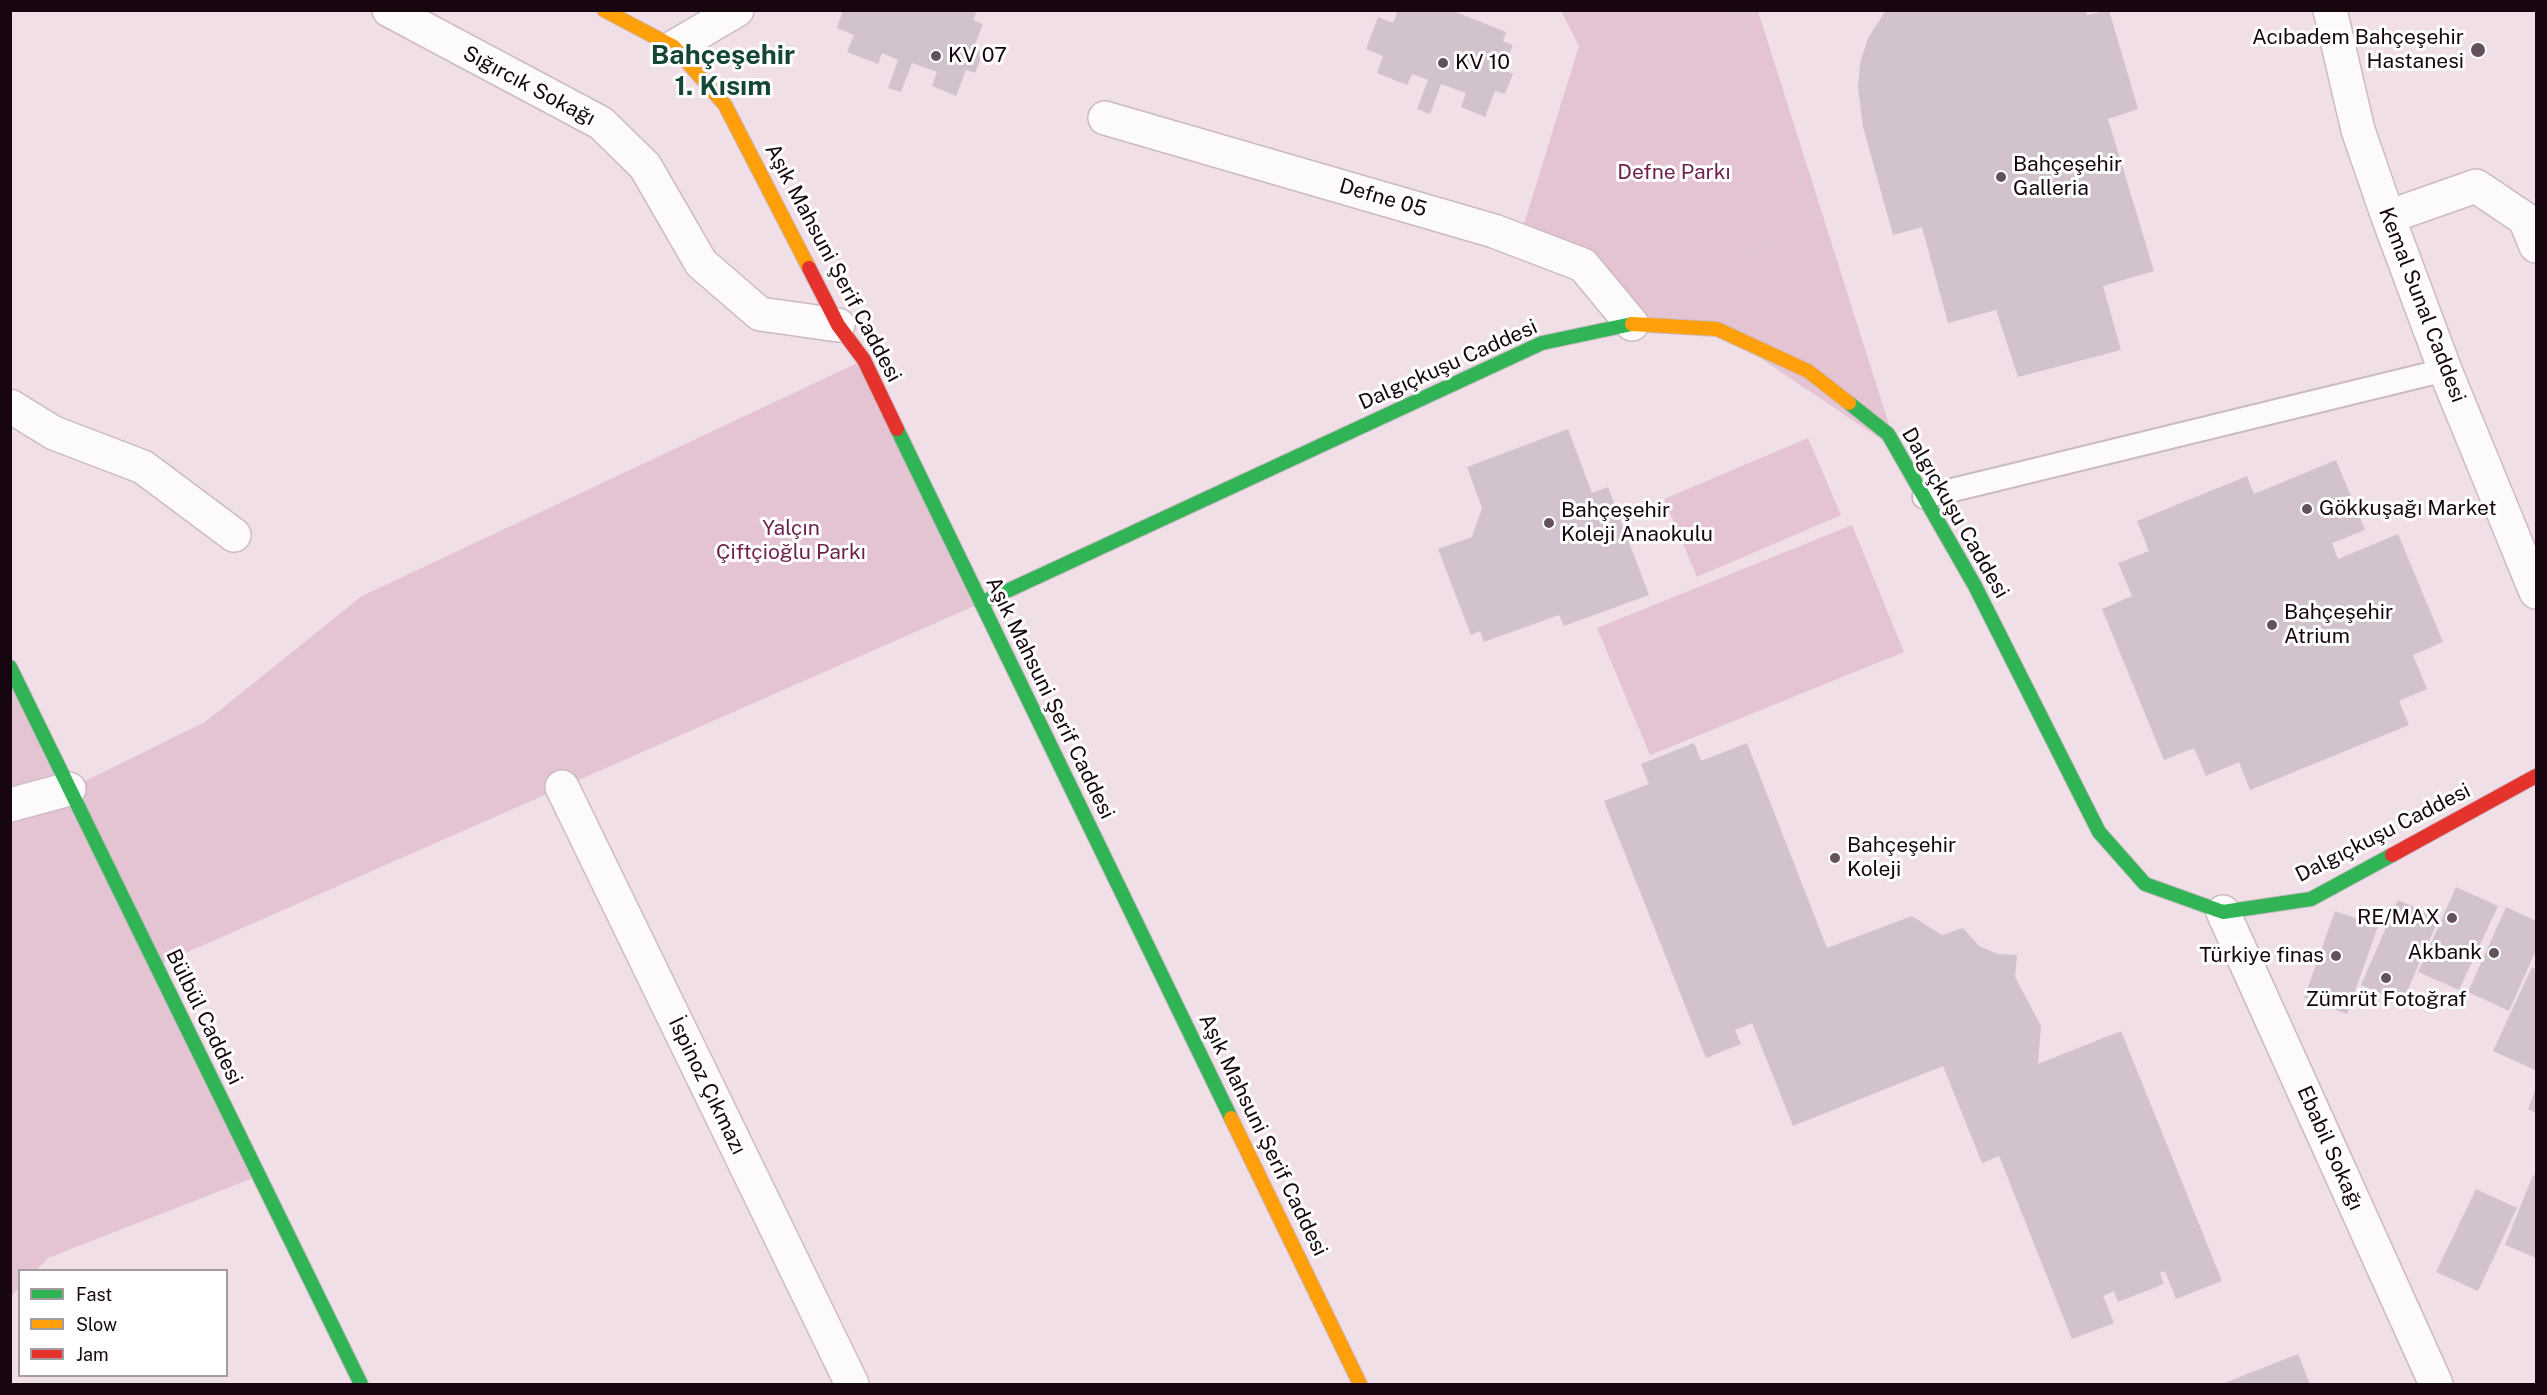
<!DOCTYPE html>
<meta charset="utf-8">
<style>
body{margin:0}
#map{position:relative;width:2547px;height:1395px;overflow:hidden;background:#f1dfe8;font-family:"Public Sans",sans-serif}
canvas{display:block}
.frame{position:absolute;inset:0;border:12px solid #17060f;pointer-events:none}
.legend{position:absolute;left:18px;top:1269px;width:210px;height:108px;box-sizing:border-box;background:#fff;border:2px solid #a29b9f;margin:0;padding:8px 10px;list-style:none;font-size:18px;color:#17060f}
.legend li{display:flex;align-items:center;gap:12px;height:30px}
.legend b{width:30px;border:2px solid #a29b9f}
</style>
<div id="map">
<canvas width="2547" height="1395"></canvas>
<div class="frame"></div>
<ul class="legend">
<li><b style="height:8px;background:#30b455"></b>Fast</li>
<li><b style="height:8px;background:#ff9f0a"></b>Slow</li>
<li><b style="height:8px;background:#e5322d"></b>Jam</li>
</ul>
</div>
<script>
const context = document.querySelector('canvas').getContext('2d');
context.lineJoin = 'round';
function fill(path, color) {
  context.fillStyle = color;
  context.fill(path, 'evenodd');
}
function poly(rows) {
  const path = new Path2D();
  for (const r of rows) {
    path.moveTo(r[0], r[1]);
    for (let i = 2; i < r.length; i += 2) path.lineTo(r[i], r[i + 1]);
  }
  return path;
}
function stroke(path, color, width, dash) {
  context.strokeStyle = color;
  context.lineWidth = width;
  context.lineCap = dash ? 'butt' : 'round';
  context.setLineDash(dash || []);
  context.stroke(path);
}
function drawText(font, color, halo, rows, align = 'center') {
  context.font = font + ' "Public Sans",sans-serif';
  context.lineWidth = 6;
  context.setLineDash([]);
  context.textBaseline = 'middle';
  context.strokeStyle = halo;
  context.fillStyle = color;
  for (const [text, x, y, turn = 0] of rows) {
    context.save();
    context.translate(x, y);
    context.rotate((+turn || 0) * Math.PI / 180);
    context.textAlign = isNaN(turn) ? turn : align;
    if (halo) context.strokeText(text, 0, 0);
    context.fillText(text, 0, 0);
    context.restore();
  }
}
fill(poly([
 [1561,11,1758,11,1897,450,1717,329,1632,324,1583,265,1519,240,1579,46],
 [864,360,981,603,156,966,258,1176,48,1258,36,1270,20,1270,19,1288,11,1297,10,667,69,789,205,722,362,596],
 [1808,438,1841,515,1697,577,1664,499],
 [1852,525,1904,652,1650,755,1597,628]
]), '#e4c3d3');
fill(poly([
 [843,10,977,11,973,20,983,24,973,49,983,53,975,73,966,70,956,96,932,86,937,72,912,63,901,92,888,88,898,60,882,53,878,64,847,52,854,35,837,28],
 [1398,10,1451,10,1506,32,1503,41,1513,45,1503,70,1513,74,1505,94,1495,91,1485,117,1461,107,1466,93,1441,84,1430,114,1417,109,1428,80,1412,74,1407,85,1377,73,1383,56,1366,49,1378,17,1393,23],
 [1886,10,2086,10,2087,15,2109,10,2138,109,2108,119,2154,271,2103,286,2121,350,2018,377,1996,310,1948,323,1922,227,1893,235,1863,127,1858,88,1860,63,1868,38],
 [1568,429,1592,493,1608,487,1649,595,1564,626,1559,615,1484,642,1480,631,1471,635,1438,549,1472,537,1482,508,1467,467],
 [2336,460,2365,530,2332,543,2338,559,2398,534,2443,642,2413,655,2427,689,2399,701,2409,725,2250,790,2239,762,2206,776,2194,748,2164,760,2102,609,2132,596,2118,563,2149,551,2137,521,2247,476,2254,494],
 [1694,743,1701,761,1747,743,1827,948,1912,916,1942,935,1963,928,1979,946,1998,954,2017,955,2015,977,2041,1026,2038,1064,2121,1031,2222,1281,2176,1299,2165,1271,2160,1273,2164,1284,2118,1302,2114,1291,2103,1296,2114,1323,2072,1339,1999,1156,1982,1163,1943,1066,1793,1126,1752,1023,1735,1030,1741,1044,1706,1058,1604,801,1649,784,1641,764],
 [2456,887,2498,906,2459,990,2418,972],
 [2398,900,2439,918,2402,1003,2361,985],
 [2506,907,2536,921,2536,950,2509,1011,2468,992],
 [2335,911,2378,926,2347,1014,2304,998],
 [2532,967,2536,969,2535,1070,2493,1051],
 [2536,1088,2536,1113,2528,1109],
 [2533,1175,2536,1176,2536,1258,2505,1245],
 [2476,1189,2517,1208,2478,1291,2436,1272],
 [2298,1354,2310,1384,2222,1384]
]), '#d2c2cd');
const lane = poly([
 [1924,497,2445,370]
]);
const street = poly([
 [389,10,601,123,645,166,701,263,760,314,838,325],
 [2330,10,2358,130,2388,217,2445,370,2536,592],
 [674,47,737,10],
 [1105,118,1494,231,1583,265,1632,324],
 [2388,217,2476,186,2525,219,2536,246],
 [10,406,54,433,143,467,234,535],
 [562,787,852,1384],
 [10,805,69,789],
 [2223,912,2436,1384]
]);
const fast = poly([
 [1849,403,1888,434,1975,586,2099,832,2145,884,2223,912,2311,899,2392,855],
 [897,429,1231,1118],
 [981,603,1542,343,1632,324],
 [10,667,361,1384]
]);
const slow = poly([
 [604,10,674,47,725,105,809,268],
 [1632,324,1717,329,1808,371,1849,403],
 [1231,1118,1360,1384]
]);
const jam = poly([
 [809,268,838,325,864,360,897,429],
 [2392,855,2536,776]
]);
stroke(lane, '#ccbac3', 26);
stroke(street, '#ccbac3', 36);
stroke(fast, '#ccbac3', 16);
stroke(slow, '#ccbac3', 16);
stroke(jam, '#ccbac3', 16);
stroke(poly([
 [1693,287,1814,214,1744,23,1737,10]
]), '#d5cfd2', 4, [1.5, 4.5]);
stroke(lane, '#fdfafc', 22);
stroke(street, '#fdfafc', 33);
stroke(fast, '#30b455', 14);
stroke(slow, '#ff9f0a', 14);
stroke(jam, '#e5322d', 14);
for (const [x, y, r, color] of [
 [2478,50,8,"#63525b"],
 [936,56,6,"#63525b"],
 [1443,63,6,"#63525b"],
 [2001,177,6,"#63525b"],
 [2307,509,6,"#63525b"],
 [1549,523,6,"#63525b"],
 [2272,625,6,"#63525b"],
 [1835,858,6,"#63525b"],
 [2452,918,6,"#63525b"],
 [2494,953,6,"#63525b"],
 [2336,956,6,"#63525b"],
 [2386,978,6,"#63525b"]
]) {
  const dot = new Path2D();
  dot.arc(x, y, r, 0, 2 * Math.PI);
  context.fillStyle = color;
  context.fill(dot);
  stroke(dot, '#fff', 2);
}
drawText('21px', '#17060f', '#fff', [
 ["Acıbadem Bahçeşehir",2464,38,"right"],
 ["Hastanesi",2464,62,"right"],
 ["KV 07",948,56],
 ["KV 10",1455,63],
 ["Bahçeşehir",2013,165],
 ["Galleria",2013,189],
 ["Gökkuşağı Market",2319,509],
 ["Bahçeşehir",1561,511],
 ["Koleji Anaokulu",1561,535],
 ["Bahçeşehir",2284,613],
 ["Atrium",2284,637],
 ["Bahçeşehir",1847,846],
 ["Koleji",1847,870],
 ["RE/MAX",2440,918,"right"],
 ["Akbank",2482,953,"right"],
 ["Türkiye finas",2324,956,"right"],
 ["Zümrüt Fotoğraf",2386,1000,"center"]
], 'left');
drawText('21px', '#17060f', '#fff', [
 ["Sığırcık Sokağı",529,86,28],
 ["Defne 05",1383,198,16],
 ["Aşık Mahsuni Şerif Caddesi",833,263,62],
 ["Kemal Sunal Caddesi",2422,305,69],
 ["Dalgıçkuşu Caddesi",1448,365,-24],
 ["Dalgıçkuşu Caddesi",1955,513,60],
 ["Aşık Mahsuni Şerif Caddesi",1050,698,64],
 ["Dalgıçkuşu Caddesi",2383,833,-27],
 ["Bülbül Caddesi",204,1017,64],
 ["İspinoz Çıkmazı",707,1086,64],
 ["Aşık Mahsuni Şerif Caddesi",1263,1135,64],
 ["Ebabil Sokağı",2330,1148,66]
]);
drawText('21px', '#6e1f4d', '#fff', [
 ["Defne Parkı",1674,173],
 ["Yalçın",791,529],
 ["Çiftçioğlu Parkı",791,553]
]);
drawText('bold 27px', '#144636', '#fff', [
 ["Bahçeşehir",723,56],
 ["1. Kısım",723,87]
]);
</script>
